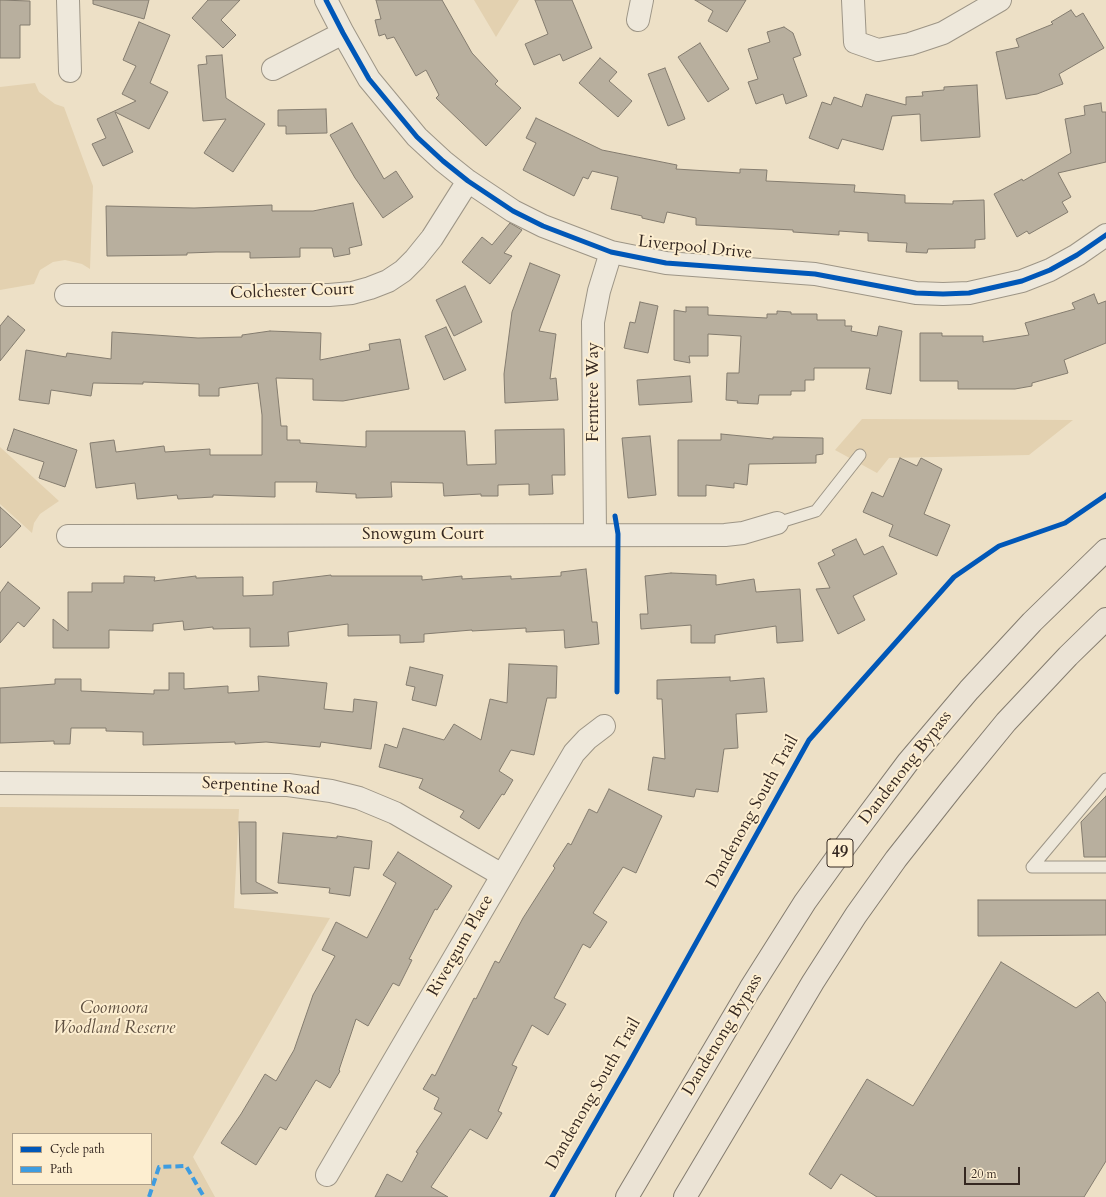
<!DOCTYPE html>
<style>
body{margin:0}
#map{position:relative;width:1106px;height:1197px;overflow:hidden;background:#ede0c6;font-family:Cardo,serif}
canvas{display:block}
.legend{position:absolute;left:12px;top:1133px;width:140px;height:52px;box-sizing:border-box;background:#fdeed0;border:1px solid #ad9f8a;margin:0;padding:5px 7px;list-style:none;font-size:12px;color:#352821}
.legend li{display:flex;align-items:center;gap:8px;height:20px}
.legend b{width:20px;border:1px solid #ad9f8a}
.scale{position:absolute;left:964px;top:1167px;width:56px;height:18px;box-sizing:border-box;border:2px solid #352821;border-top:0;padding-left:5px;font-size:12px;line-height:14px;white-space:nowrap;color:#352821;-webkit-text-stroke:3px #fdeed0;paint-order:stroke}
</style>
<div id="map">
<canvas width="1106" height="1197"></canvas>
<ul class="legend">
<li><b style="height:5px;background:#0057b8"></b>Cycle path</li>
<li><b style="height:5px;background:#3e9ce0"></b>Path</li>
</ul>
<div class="scale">20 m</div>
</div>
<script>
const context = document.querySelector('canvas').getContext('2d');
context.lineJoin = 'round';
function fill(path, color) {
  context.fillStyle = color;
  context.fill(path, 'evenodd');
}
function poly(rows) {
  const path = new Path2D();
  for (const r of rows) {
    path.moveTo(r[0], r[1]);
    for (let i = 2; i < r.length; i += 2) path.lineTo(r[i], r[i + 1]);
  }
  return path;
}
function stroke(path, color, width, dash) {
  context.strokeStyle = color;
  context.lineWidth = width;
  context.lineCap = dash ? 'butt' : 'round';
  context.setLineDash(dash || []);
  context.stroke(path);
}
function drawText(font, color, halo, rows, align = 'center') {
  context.font = font + ' Cardo,serif';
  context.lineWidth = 4;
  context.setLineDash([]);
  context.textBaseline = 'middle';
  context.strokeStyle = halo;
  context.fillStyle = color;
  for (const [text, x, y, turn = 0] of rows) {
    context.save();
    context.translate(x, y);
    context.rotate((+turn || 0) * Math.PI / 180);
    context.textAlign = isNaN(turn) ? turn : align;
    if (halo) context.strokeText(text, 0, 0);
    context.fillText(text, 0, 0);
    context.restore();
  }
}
fill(poly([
 [474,0,519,0,496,37],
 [35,83,39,92,55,104,64,107,93,186,90,269,82,264,65,260,53,262,40,270,34,284,0,290,0,87],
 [862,419,1073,420,1029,455,889,458,877,473,835,450],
 [0,447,59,501,40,514,34,523,32,533,0,504],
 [0,807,239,809,234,908,330,918,193,1157,215,1197,0,1197],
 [13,1134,151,1134,151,1184,13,1184]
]), '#e3d1b0');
const building = poly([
 [0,0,30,1,30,25,20,25,20,58,0,58,0,0],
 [93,0,149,0,144,19,93,4,93,0],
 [208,0,240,0,221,20,236,35,223,48,192,18,208,0],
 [376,0,442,0,472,53,498,81,495,84,521,108,486,146,436,98,439,95,426,70,416,76,394,37,387,39,385,34,379,36,375,20,381,19,376,0],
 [535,0,572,0,592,48,563,61,560,54,534,65,525,44,548,34,535,0],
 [695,0,746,0,727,32,708,21,713,11,695,0],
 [1071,10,1076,17,1083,13,1104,48,1059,74,1063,84,1037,94,1006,99,996,52,1019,47,1016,39,1053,24,1051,22,1071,10],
 [139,22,170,35,150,83,168,92,149,129,115,112,133,152,103,166,92,144,106,138,97,119,136,101,122,94,136,66,123,60,139,22],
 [784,27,793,33,801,55,793,58,807,96,786,104,783,94,756,104,748,82,758,79,748,49,770,42,767,32,784,27],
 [700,43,729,89,708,102,678,57,700,43],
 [222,55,226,98,265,124,233,172,204,153,226,119,203,121,198,65,207,64,206,56,222,55],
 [600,58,617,72,609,81,632,101,618,117,579,83,600,58],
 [665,68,685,119,668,126,648,74,665,68],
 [977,85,980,137,921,141,920,114,892,116,883,150,842,139,838,149,809,138,822,102,831,105,834,97,862,107,866,94,906,105,906,97,923,96,922,92,944,90,944,87,977,85],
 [1101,103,1102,112,1106,112,1106,162,1058,173,1071,197,1062,202,1068,212,1029,234,1027,231,1017,237,994,194,1022,179,1023,181,1071,153,1065,119,1085,115,1084,106,1101,103],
 [326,109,327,133,286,134,286,126,278,126,278,110,326,109],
 [536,118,602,150,677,165,676,169,740,173,740,169,767,170,766,181,855,185,854,192,905,195,905,203,953,204,953,201,984,200,985,239,975,240,975,248,928,249,927,253,906,252,907,243,868,241,868,233,839,231,839,235,793,232,793,230,696,225,696,218,667,212,664,223,642,218,642,216,611,209,618,177,592,171,588,179,583,177,574,196,523,170,536,143,526,138,536,118],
 [352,123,384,179,396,171,413,197,383,218,355,178,330,135,352,123],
 [353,203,362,245,349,248,350,254,334,257,332,248,300,248,300,257,250,258,250,252,216,252,187,253,187,255,107,256,106,206,194,208,272,205,272,211,313,211,353,203],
 [510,223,522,230,504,253,512,256,490,284,462,262,482,237,492,245,510,223],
 [530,263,560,275,539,331,556,334,550,379,556,378,558,400,505,403,504,374,512,312,530,263],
 [465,286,482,322,454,336,436,300,465,286],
 [1094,294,1098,304,1106,301,1106,343,1064,360,1068,373,1032,383,1032,386,1015,389,958,389,958,381,920,381,920,333,942,333,942,336,983,336,983,342,1029,335,1025,323,1075,309,1072,303,1094,294],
 [640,302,658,306,648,353,624,348,630,322,635,323,640,302],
 [686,307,708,307,708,315,767,318,767,314,777,314,777,311,791,312,791,314,817,314,817,320,845,320,845,326,852,326,851,331,877,336,879,326,902,331,891,394,866,389,870,368,814,368,814,380,805,380,805,391,791,391,791,395,759,395,758,404,737,403,738,401,726,400,727,373,739,373,741,336,708,334,708,356,689,356,690,363,674,360,674,310,686,312,686,307],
 [8,316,25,330,0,361,0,326,8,316],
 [446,327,466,370,444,380,425,336,446,327],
 [270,331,321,333,320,360,370,350,369,344,400,339,409,389,343,401,313,400,313,379,276,378,281,426,287,426,287,440,300,440,300,443,366,447,366,431,465,431,467,465,496,464,495,430,564,429,565,475,552,475,553,494,529,495,529,484,498,485,498,496,481,496,481,494,444,496,443,483,391,482,392,497,356,498,356,494,316,492,317,482,275,482,275,497,213,495,213,497,178,499,177,495,137,499,135,483,96,488,90,443,114,440,116,452,164,446,165,452,210,449,210,455,262,455,262,415,258,383,219,388,219,396,199,396,199,384,143,382,143,384,93,383,91,396,51,390,49,404,19,400,26,350,66,357,67,353,111,359,112,332,198,338,242,337,242,335,270,331],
 [690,376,692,402,639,405,637,380,690,376],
 [14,429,77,450,65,487,39,478,44,462,7,450,14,429],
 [721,434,773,439,773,437,823,438,823,454,816,455,816,463,749,464,747,485,734,483,734,488,706,485,706,496,678,496,678,440,721,440,721,434],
 [650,436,656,495,628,498,622,438,650,436],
 [900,458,917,466,921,458,942,469,924,514,950,525,937,556,889,536,893,525,863,512,872,492,883,497,900,458],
 [0,507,21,526,0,548,0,507],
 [856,539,864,555,883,546,897,574,853,596,865,620,838,634,816,589,830,588,818,563,835,555,832,550,856,539],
 [586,569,592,622,597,622,599,644,565,648,564,630,526,632,526,628,472,631,472,630,424,634,424,642,400,643,400,635,348,636,348,624,288,632,289,646,250,647,250,628,213,629,213,627,184,630,183,621,153,624,153,631,109,630,109,648,53,648,53,619,68,631,68,592,92,592,92,583,124,583,124,576,155,577,154,581,196,576,196,578,243,577,243,596,273,595,273,582,331,575,331,576,422,576,422,580,462,576,462,579,511,576,511,579,561,576,561,572,586,569],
 [671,573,716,575,716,585,754,579,756,592,800,589,803,641,777,643,776,626,715,635,715,643,691,643,691,625,641,629,640,614,648,614,645,576,671,573],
 [8,582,40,608,24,627,18,622,0,643,0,593,8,582],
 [509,664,557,666,556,698,547,698,534,755,511,750,499,771,513,780,504,795,502,794,479,829,460,817,464,811,419,788,423,779,379,767,385,744,397,748,403,728,444,740,454,724,481,740,490,699,507,703,509,664],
 [410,667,443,675,436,706,412,700,415,687,406,685,410,667],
 [169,673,184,673,184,689,228,686,228,693,259,691,258,676,327,683,324,709,353,712,354,699,377,702,371,749,321,742,320,747,266,742,235,744,235,742,143,745,143,732,106,731,106,728,71,728,70,744,54,744,54,741,0,743,0,688,55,684,55,679,81,679,81,691,154,694,154,690,169,690,169,673],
 [730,677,730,681,764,678,767,712,736,714,738,748,724,749,718,792,696,789,694,797,648,790,653,757,665,759,662,699,657,699,657,680,730,677],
 [609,789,662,816,636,873,623,867,593,913,607,922,590,948,583,944,554,998,566,1004,548,1035,532,1025,512,1065,517,1067,498,1111,502,1113,487,1139,470,1129,431,1187,448,1197,375,1197,387,1174,402,1182,418,1153,416,1152,442,1113,434,1109,439,1098,423,1089,432,1074,435,1076,474,998,476,999,495,961,499,963,523,918,555,868,553,866,568,843,571,845,589,809,597,813,609,789],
 [1106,796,1106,857,1084,857,1081,822,1106,796],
 [239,822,256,822,256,882,278,893,241,894,239,822],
 [283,833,337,838,337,836,372,841,369,869,354,867,350,896,329,893,330,888,278,883,283,833],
 [398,852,452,886,437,910,435,909,409,959,412,960,399,986,393,983,368,1026,356,1019,339,1070,340,1071,330,1088,316,1080,286,1130,280,1127,256,1165,221,1143,241,1114,265,1074,276,1081,294,1050,313,995,335,956,322,950,336,922,367,938,396,883,383,875,398,852],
 [978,900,1106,900,1106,935,978,936,978,900],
 [1001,962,1076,1008,1098,992,1106,1003,1106,1161,1084,1197,877,1197,841,1174,831,1189,809,1174,867,1079,913,1106,1001,962]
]);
fill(building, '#b8af9e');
stroke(building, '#847c6f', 1);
const lane = poly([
 [777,523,816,511,860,455],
 [1032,867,1106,779],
 [1032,867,1106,867]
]);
const street = poly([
 [68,0,70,71],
 [326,0,343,33,369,79,417,137,443,161,468,181,513,211,543,226,611,252,666,263,815,274,916,293,943,294,969,293,1022,281,1050,270,1077,255,1106,235],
 [853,0,855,42,878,50,910,44,943,33,1000,0],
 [638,20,642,0],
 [273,69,343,33],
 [66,295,329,295,352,293,370,288,388,281,403,271,415,259,432,238,468,181],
 [595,534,593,322,599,291,611,252],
 [68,536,725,535,743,533,777,523],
 [0,783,288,785,331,791,359,798,395,813,502,875],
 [327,1175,574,753,587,739,604,726]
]);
const highway = poly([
 [627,1197,750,989,805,902,846,845,908,762,969,690,1032,622,1106,550],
 [685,1197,813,982,856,915,896,859,952,788,1006,722,1068,656,1106,619]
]);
stroke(lane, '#9d9586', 13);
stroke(street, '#9d9586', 24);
stroke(highway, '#847c6f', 24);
stroke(lane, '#eee8db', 11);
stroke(street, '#eee8db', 22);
stroke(highway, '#ebe3d5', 22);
stroke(poly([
 [149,1197,159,1167,186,1166,204,1197]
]), '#3e9ce0', 4, [8, 4]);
stroke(poly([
 [326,0,343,33,369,79,417,137,443,161,468,181,513,211,543,226,611,252,666,263,815,274,916,293,943,294,969,293,1022,281,1050,270,1077,255,1106,235],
 [615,516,618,534,617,692],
 [552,1197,628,1065,809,740,954,577,999,546,1065,523,1106,495]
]), '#0057b8', 5);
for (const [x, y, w] of [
 [840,853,26]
]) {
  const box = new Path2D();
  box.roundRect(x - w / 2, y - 14, w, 28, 3);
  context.fillStyle = '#fdeed0';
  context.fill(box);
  stroke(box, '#352821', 1);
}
drawText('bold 16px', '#352821', null, [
 ["49",840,853]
]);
drawText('17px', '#352821', '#fdeed0', [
 ["Liverpool Drive",695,248,6],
 ["Colchester Court",292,292,-2],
 ["Ferntree Way",594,392,-90],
 ["Snowgum Court",423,535],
 ["Dandenong Bypass",906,768,-52],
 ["Serpentine Road",261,787,3],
 ["Dandenong South Trail",753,812,-61],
 ["Rivergum Place",461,946,-60],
 ["Dandenong Bypass",723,1035,-59],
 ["Dandenong South Trail",594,1094,-60]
]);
drawText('italic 17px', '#5e4f40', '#fdeed0', [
 ["Coomoora",114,1009],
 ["Woodland Reserve",114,1029]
]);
</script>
